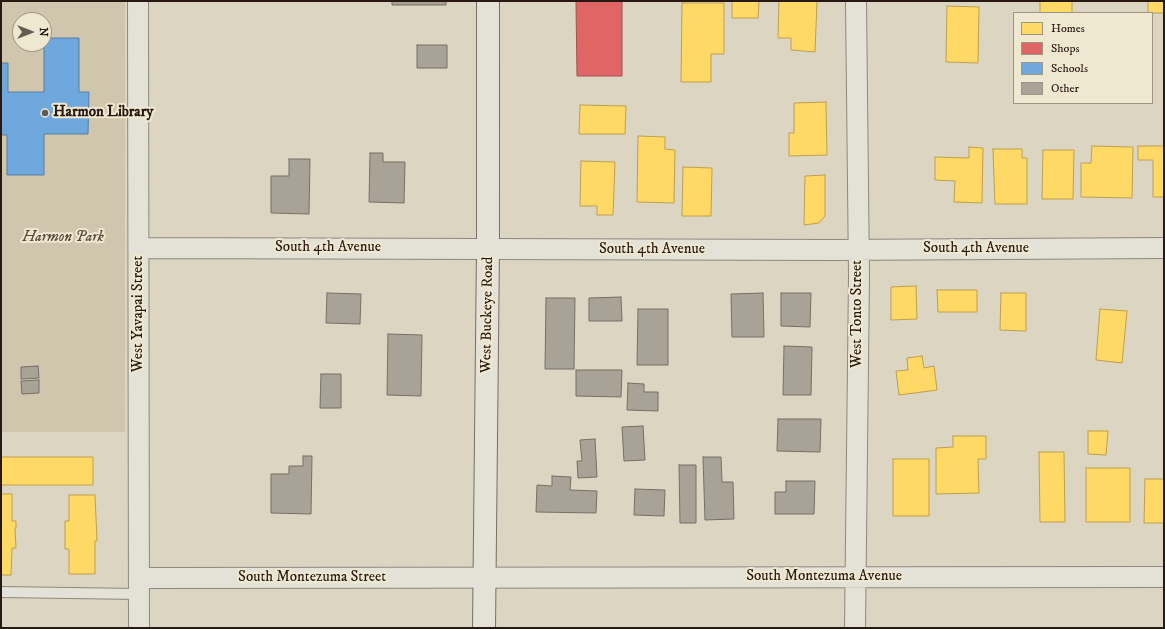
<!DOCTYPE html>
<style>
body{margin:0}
#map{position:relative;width:1165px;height:629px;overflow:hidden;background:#dcd5c2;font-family:"IM FELL DW Pica",serif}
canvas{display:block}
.frame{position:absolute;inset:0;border:2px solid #271812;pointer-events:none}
.legend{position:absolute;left:1013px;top:12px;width:140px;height:92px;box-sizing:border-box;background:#efe8d1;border:1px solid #9f9585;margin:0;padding:5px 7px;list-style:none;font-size:12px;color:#271812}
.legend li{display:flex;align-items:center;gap:8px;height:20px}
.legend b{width:20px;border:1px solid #9f9585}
.north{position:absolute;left:12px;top:12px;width:40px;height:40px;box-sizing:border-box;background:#efe8d1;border:1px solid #9f9585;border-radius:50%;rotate:90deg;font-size:11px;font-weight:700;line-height:16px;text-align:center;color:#271812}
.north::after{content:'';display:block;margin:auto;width:14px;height:18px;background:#665a50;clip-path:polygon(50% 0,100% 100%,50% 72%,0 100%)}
</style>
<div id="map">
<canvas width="1165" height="629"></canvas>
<div class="frame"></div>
<ul class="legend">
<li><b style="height:11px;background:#ffd966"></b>Homes</li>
<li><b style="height:11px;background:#e06666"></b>Shops</li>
<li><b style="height:11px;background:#6fa8dc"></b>Schools</li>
<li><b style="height:11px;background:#a9a397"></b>Other</li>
</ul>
<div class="north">N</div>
</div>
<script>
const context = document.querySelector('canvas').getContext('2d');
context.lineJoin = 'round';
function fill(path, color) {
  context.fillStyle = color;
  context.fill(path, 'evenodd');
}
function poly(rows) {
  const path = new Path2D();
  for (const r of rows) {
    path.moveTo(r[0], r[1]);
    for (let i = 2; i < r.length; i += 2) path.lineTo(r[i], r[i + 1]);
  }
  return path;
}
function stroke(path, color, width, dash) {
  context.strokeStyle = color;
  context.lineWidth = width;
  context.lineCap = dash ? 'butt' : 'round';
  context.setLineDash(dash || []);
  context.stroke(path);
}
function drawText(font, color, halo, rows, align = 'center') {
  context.font = font + ' "IM FELL DW Pica",serif';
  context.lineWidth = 4;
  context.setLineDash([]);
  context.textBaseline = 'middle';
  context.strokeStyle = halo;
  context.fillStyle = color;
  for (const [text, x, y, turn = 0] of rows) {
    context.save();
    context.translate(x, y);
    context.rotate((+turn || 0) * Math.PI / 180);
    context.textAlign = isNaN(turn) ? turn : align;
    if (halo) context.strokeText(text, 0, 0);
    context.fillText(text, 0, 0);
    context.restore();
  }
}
fill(poly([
 [1,1,125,1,125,432,1,432],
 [20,20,44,20,44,44,20,44]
]), '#d0c6ad');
const homes = poly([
 [732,1,759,1,758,18,732,18,732,1],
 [779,1,817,1,815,52,791,50,791,38,778,38,779,1],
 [1040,1,1072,1,1072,13,1040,13,1040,1],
 [1148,1,1164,1,1164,13,1148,13,1148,1],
 [682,3,724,3,724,54,711,54,711,82,681,82,682,3],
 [947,6,979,7,978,63,946,62,947,6],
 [826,102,827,155,789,156,789,133,794,133,794,103,826,102],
 [580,105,626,106,625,134,579,134,580,105],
 [638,136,665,137,665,149,675,150,674,203,637,202,638,136],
 [1092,146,1133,147,1132,198,1081,197,1081,163,1091,163,1092,146],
 [1138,146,1164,146,1164,197,1153,197,1153,160,1138,160,1138,146],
 [969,147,983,148,982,203,954,202,955,181,935,180,935,157,969,158,969,147],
 [993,149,1022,149,1022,158,1027,158,1027,204,995,204,993,149],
 [1043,150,1074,150,1073,199,1042,199,1043,150],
 [581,161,615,162,613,215,597,215,597,206,580,206,581,161],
 [683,167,712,168,711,216,682,216,683,167],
 [825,175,825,216,819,223,804,225,805,176,825,175],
 [916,286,917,319,891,320,891,287,916,286],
 [937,290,977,290,977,312,938,312,937,290],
 [1001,293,1026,293,1026,331,1000,330,1001,293],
 [1100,309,1127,311,1122,363,1096,360,1100,309],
 [922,356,924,368,934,366,937,390,899,395,896,371,908,370,907,358,922,356],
 [1088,431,1108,431,1106,455,1088,454,1088,431],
 [953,436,986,436,986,459,978,459,979,493,936,494,936,448,953,447,953,436],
 [1039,452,1064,452,1065,522,1040,522,1039,452],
 [1,457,93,457,93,485,1,485,1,457],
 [893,459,929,459,929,516,893,516,893,459],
 [1086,468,1130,468,1130,522,1086,522,1086,468],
 [1145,479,1164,479,1164,523,1144,523,1145,479],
 [1,494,12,494,12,521,16,521,16,528,15,528,16,548,12,548,11,575,1,575,1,494],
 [69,495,95,495,97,541,95,541,95,574,69,574,69,549,65,549,65,521,69,521,69,495]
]);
fill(homes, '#ffd966');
stroke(homes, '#be9f4d', 1);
const shops = poly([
 [576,1,622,1,622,76,577,76,576,1]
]);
fill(shops, '#e06666');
stroke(shops, '#a84f4d', 1);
const schools = poly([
 [44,38,79,38,79,92,89,92,88,134,44,134,44,175,7,175,7,135,1,135,1,63,8,63,8,92,44,92,44,38]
]);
fill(schools, '#6fa8dc');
stroke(schools, '#597d9f', 1);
const building = poly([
 [392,1,446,1,446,5,392,5,392,1],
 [417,45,447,45,447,68,417,68,417,45],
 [370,153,383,153,383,162,405,162,404,203,369,202,370,153],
 [289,159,310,159,309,214,271,213,271,176,289,176,289,159],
 [327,293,361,294,360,324,326,323,327,293],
 [763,293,764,337,732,337,731,294,763,293],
 [781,293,811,293,810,327,781,326,781,293],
 [621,297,622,321,589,321,589,298,621,297],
 [546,298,575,298,574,369,545,369,546,298],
 [638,309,668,309,668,365,637,365,638,309],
 [388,334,422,335,421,396,387,395,388,334],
 [784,346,812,347,811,395,783,395,784,346],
 [38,366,39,378,21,379,21,367,38,366],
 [576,370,622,370,621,397,576,396,576,370],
 [321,374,341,374,341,408,320,408,321,374],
 [39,380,39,393,22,394,21,381,39,380],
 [628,383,644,384,644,392,658,392,658,411,627,410,628,383],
 [778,419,821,419,820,452,777,451,778,419],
 [643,426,645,460,624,461,622,427,643,426],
 [595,439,597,477,578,478,577,461,582,461,580,440,595,439],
 [303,456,312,456,311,514,271,513,271,474,289,474,289,466,303,466,303,456],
 [703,457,721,457,722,482,733,482,734,519,705,520,703,457],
 [679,465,696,465,696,523,680,523,679,465],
 [552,476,571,477,570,490,597,491,596,513,536,512,537,485,552,486,552,476],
 [786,481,815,481,814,514,775,514,775,492,786,492,786,481],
 [635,489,665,490,664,516,634,515,635,489]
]);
fill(building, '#a9a397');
stroke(building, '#756f65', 1);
const service = poly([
 [1,592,139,594]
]);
const minor = poly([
 [138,1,139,628],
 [139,248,835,250,1164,248],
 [139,578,1164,577],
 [855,628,859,276,856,1]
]);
const secondary = poly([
 [484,628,488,248,488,1]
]);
stroke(service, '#8e887d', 12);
stroke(minor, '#8e887d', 22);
stroke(secondary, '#756f65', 24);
stroke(service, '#e4e1d7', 10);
stroke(minor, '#e4e1d7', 20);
stroke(secondary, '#e4e1d7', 22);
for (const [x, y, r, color] of [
 [45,113,4,"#665a50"]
]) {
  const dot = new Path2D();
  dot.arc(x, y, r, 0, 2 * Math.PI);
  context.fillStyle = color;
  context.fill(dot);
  stroke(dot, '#efe8d1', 1.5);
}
drawText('bold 15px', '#271812', '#efe8d1', [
 ["Harmon Library",53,113]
], 'left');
drawText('italic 15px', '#57493b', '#efe8d1', [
 ["Harmon Park",63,238]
]);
drawText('15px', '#271812', '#efe8d1', [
 ["South 4th Avenue",328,248],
 ["South 4th Avenue",976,249],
 ["South 4th Avenue",652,250],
 ["West Yavapai Street",139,314,-90],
 ["West Tonto Street",858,314,-90],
 ["West Buckeye Road",488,315,-89],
 ["South Montezuma Avenue",824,577],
 ["South Montezuma Street",312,578]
]);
</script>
